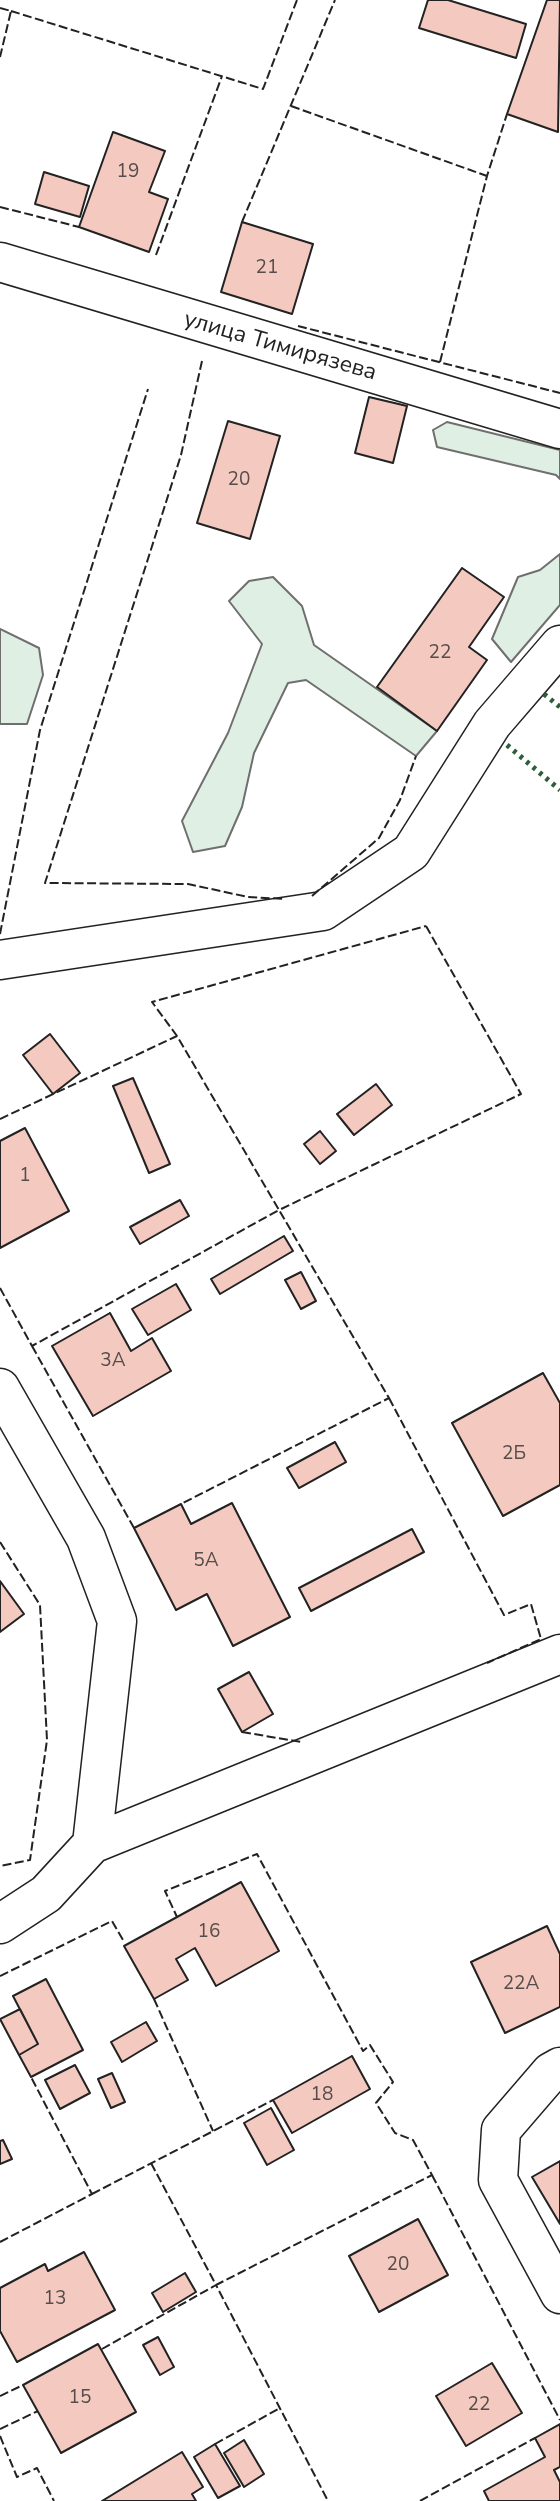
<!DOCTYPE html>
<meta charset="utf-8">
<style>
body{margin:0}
canvas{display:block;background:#fff}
</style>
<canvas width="560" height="2501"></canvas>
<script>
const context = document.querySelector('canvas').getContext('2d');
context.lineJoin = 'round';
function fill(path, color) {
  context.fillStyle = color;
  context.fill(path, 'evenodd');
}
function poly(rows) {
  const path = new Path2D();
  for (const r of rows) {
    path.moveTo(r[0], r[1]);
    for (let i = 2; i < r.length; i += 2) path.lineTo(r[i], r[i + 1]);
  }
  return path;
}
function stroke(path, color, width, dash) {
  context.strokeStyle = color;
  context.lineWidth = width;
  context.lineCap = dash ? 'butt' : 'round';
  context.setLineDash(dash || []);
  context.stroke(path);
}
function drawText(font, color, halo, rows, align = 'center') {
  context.font = font + ' "Nunito Sans",sans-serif';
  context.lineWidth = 5;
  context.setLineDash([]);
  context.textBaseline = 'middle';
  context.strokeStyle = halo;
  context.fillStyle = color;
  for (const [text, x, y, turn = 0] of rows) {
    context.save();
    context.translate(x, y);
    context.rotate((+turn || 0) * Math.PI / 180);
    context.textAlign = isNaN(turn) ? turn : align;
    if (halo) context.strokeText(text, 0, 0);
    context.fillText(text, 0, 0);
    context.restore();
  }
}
const green = poly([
 [447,422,560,450,560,479,556,475,437,447,433,430,447,422],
 [560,554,560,605,511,662,492,639,518,577,540,570,560,554],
 [273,577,302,606,314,645,437,731,416,756,306,680,288,683,254,753,242,807,225,846,193,852,182,821,228,733,262,644,229,601,249,581,273,577],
 [0,629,39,648,43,675,27,724,0,724,0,629]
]);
fill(green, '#e0efe3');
stroke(green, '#6f6f6f', 2);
const building = poly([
 [428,0,448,0,526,24,516,58,419,28,428,0],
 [547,0,560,0,558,132,507,114,547,0],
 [113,132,165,151,149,192,168,199,149,252,79,227,113,132],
 [44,172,89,186,80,217,35,204,44,172],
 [242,222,313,244,292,314,221,292,242,222],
 [369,397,407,406,393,463,355,453,369,397],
 [228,421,280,436,250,539,197,523,228,421],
 [462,568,504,597,469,647,487,660,437,731,377,687,462,568],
 [50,1034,80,1073,53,1094,23,1055,50,1034],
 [133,1078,170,1164,149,1173,113,1086,133,1078],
 [376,1084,392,1105,354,1135,337,1114,376,1084],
 [25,1128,69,1211,0,1248,0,1141,25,1128],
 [320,1131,336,1151,320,1164,304,1144,320,1131],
 [180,1200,189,1216,140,1244,130,1227,180,1200],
 [284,1236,293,1251,220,1294,211,1279,284,1236],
 [301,1272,316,1301,301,1309,285,1280,301,1272],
 [176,1284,191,1310,148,1335,132,1309,176,1284],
 [110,1313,131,1351,152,1338,171,1371,93,1416,52,1346,110,1313],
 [543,1373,560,1403,560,1485,503,1516,452,1423,543,1373],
 [335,1442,346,1462,299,1488,287,1468,335,1442],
 [232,1503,290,1617,233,1646,207,1594,176,1610,134,1528,181,1504,191,1524,232,1503],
 [412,1529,424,1552,311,1611,299,1588,412,1529],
 [0,1581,24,1614,0,1632,0,1581],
 [249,1672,273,1714,242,1732,218,1689,249,1672],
 [241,1882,279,1951,216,1986,195,1948,176,1959,188,1980,154,1999,124,1946,241,1882],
 [547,1926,560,1954,560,2007,505,2033,471,1962,547,1926],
 [46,1979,83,2050,31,2077,19,2055,38,2044,13,1996,46,1979],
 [20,2009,38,2044,19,2055,0,2019,20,2009],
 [146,2022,157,2041,122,2062,111,2042,146,2022],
 [352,2056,370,2089,292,2133,273,2100,352,2056],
 [75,2065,90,2093,60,2109,45,2080,75,2065],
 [112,2073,125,2102,111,2108,98,2079,112,2073],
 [271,2108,294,2150,267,2165,244,2123,271,2108],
 [3,2140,12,2159,0,2164,0,2141,3,2140],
 [560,2161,560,2224,532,2177,560,2161],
 [418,2219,448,2275,379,2312,349,2256,418,2219],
 [84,2252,115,2310,17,2362,0,2331,0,2288,45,2264,48,2271,84,2252],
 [185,2273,196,2292,163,2312,152,2293,185,2273],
 [158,2337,174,2367,160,2375,143,2345,158,2337],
 [98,2344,136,2412,61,2453,23,2385,98,2344],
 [492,2363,522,2413,466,2446,436,2396,492,2363],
 [560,2424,560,2467,554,2470,560,2482,560,2501,489,2501,484,2491,545,2457,535,2438,560,2424],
 [244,2440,264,2474,244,2487,224,2453,244,2440],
 [215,2444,240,2486,218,2498,194,2457,215,2444],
 [182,2452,203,2487,192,2494,196,2501,102,2501,182,2452]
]);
fill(building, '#f3c9c0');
stroke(building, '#222', 2);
const street = poly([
 [0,262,560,429],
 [0,960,323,911,411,852,492,724,560,645],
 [0,1388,86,1538,117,1621,92,1844,46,1894,0,1924],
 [92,1844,560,1654],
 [560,2067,551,2072,501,2130,498,2180,560,2294]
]);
stroke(street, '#222', 41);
stroke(street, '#fff', 38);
stroke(poly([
 [544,694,560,707],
 [507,745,560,790]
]), '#2f5e38', 5, [3.5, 5]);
stroke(poly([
 [0,8,11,11,0,57],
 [11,11,263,89,297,0],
 [291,106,487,176],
 [0,207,79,227],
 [242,222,335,0],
 [156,255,222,76],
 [298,326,560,393],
 [202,361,181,455,45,883,188,884,248,897,285,899],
 [440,362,487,176,507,114],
 [312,896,379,838,400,800,416,756],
 [426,926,521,1094,279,1210,177,1036,152,1002,426,926],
 [0,934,40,730,148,389],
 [0,1119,177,1036],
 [0,1288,32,1346,279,1210,389,1398,181,1504],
 [32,1346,134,1528],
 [389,1398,504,1615,531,1604,541,1639,487,1663],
 [0,1542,40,1605,47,1740,30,1860,0,1866],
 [242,1732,301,1742],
 [0,1976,112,1921,123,1940],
 [154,1999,213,2131],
 [151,2163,216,2285,432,2175,413,2140,395,2133,376,2103,393,2082,370,2045,363,2051,257,1854,165,1891,177,1917],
 [432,2175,560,2420],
 [92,2194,273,2100],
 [0,2242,92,2194,31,2077],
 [102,2349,216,2285,328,2501],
 [0,2396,23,2385],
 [0,2429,38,2411],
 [0,2436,17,2477,37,2468,54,2501],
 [215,2444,280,2408],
 [420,2501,535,2438]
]), '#222', 2, [9, 3.5]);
drawText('19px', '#564c4a', null, [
 ["19",128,172],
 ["21",267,268],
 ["20",239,480],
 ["22",440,653],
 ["1",25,1176],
 ["3А",113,1361],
 ["2Б",514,1454],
 ["5А",206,1561],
 ["16",209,1932],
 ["22А",521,1984],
 ["18",322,2095],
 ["20",398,2265],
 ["13",55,2299],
 ["15",80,2398],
 ["22",479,2405]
]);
drawText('23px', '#222', '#fff', [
 ["улица Тимирязева",280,347,16]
]);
</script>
